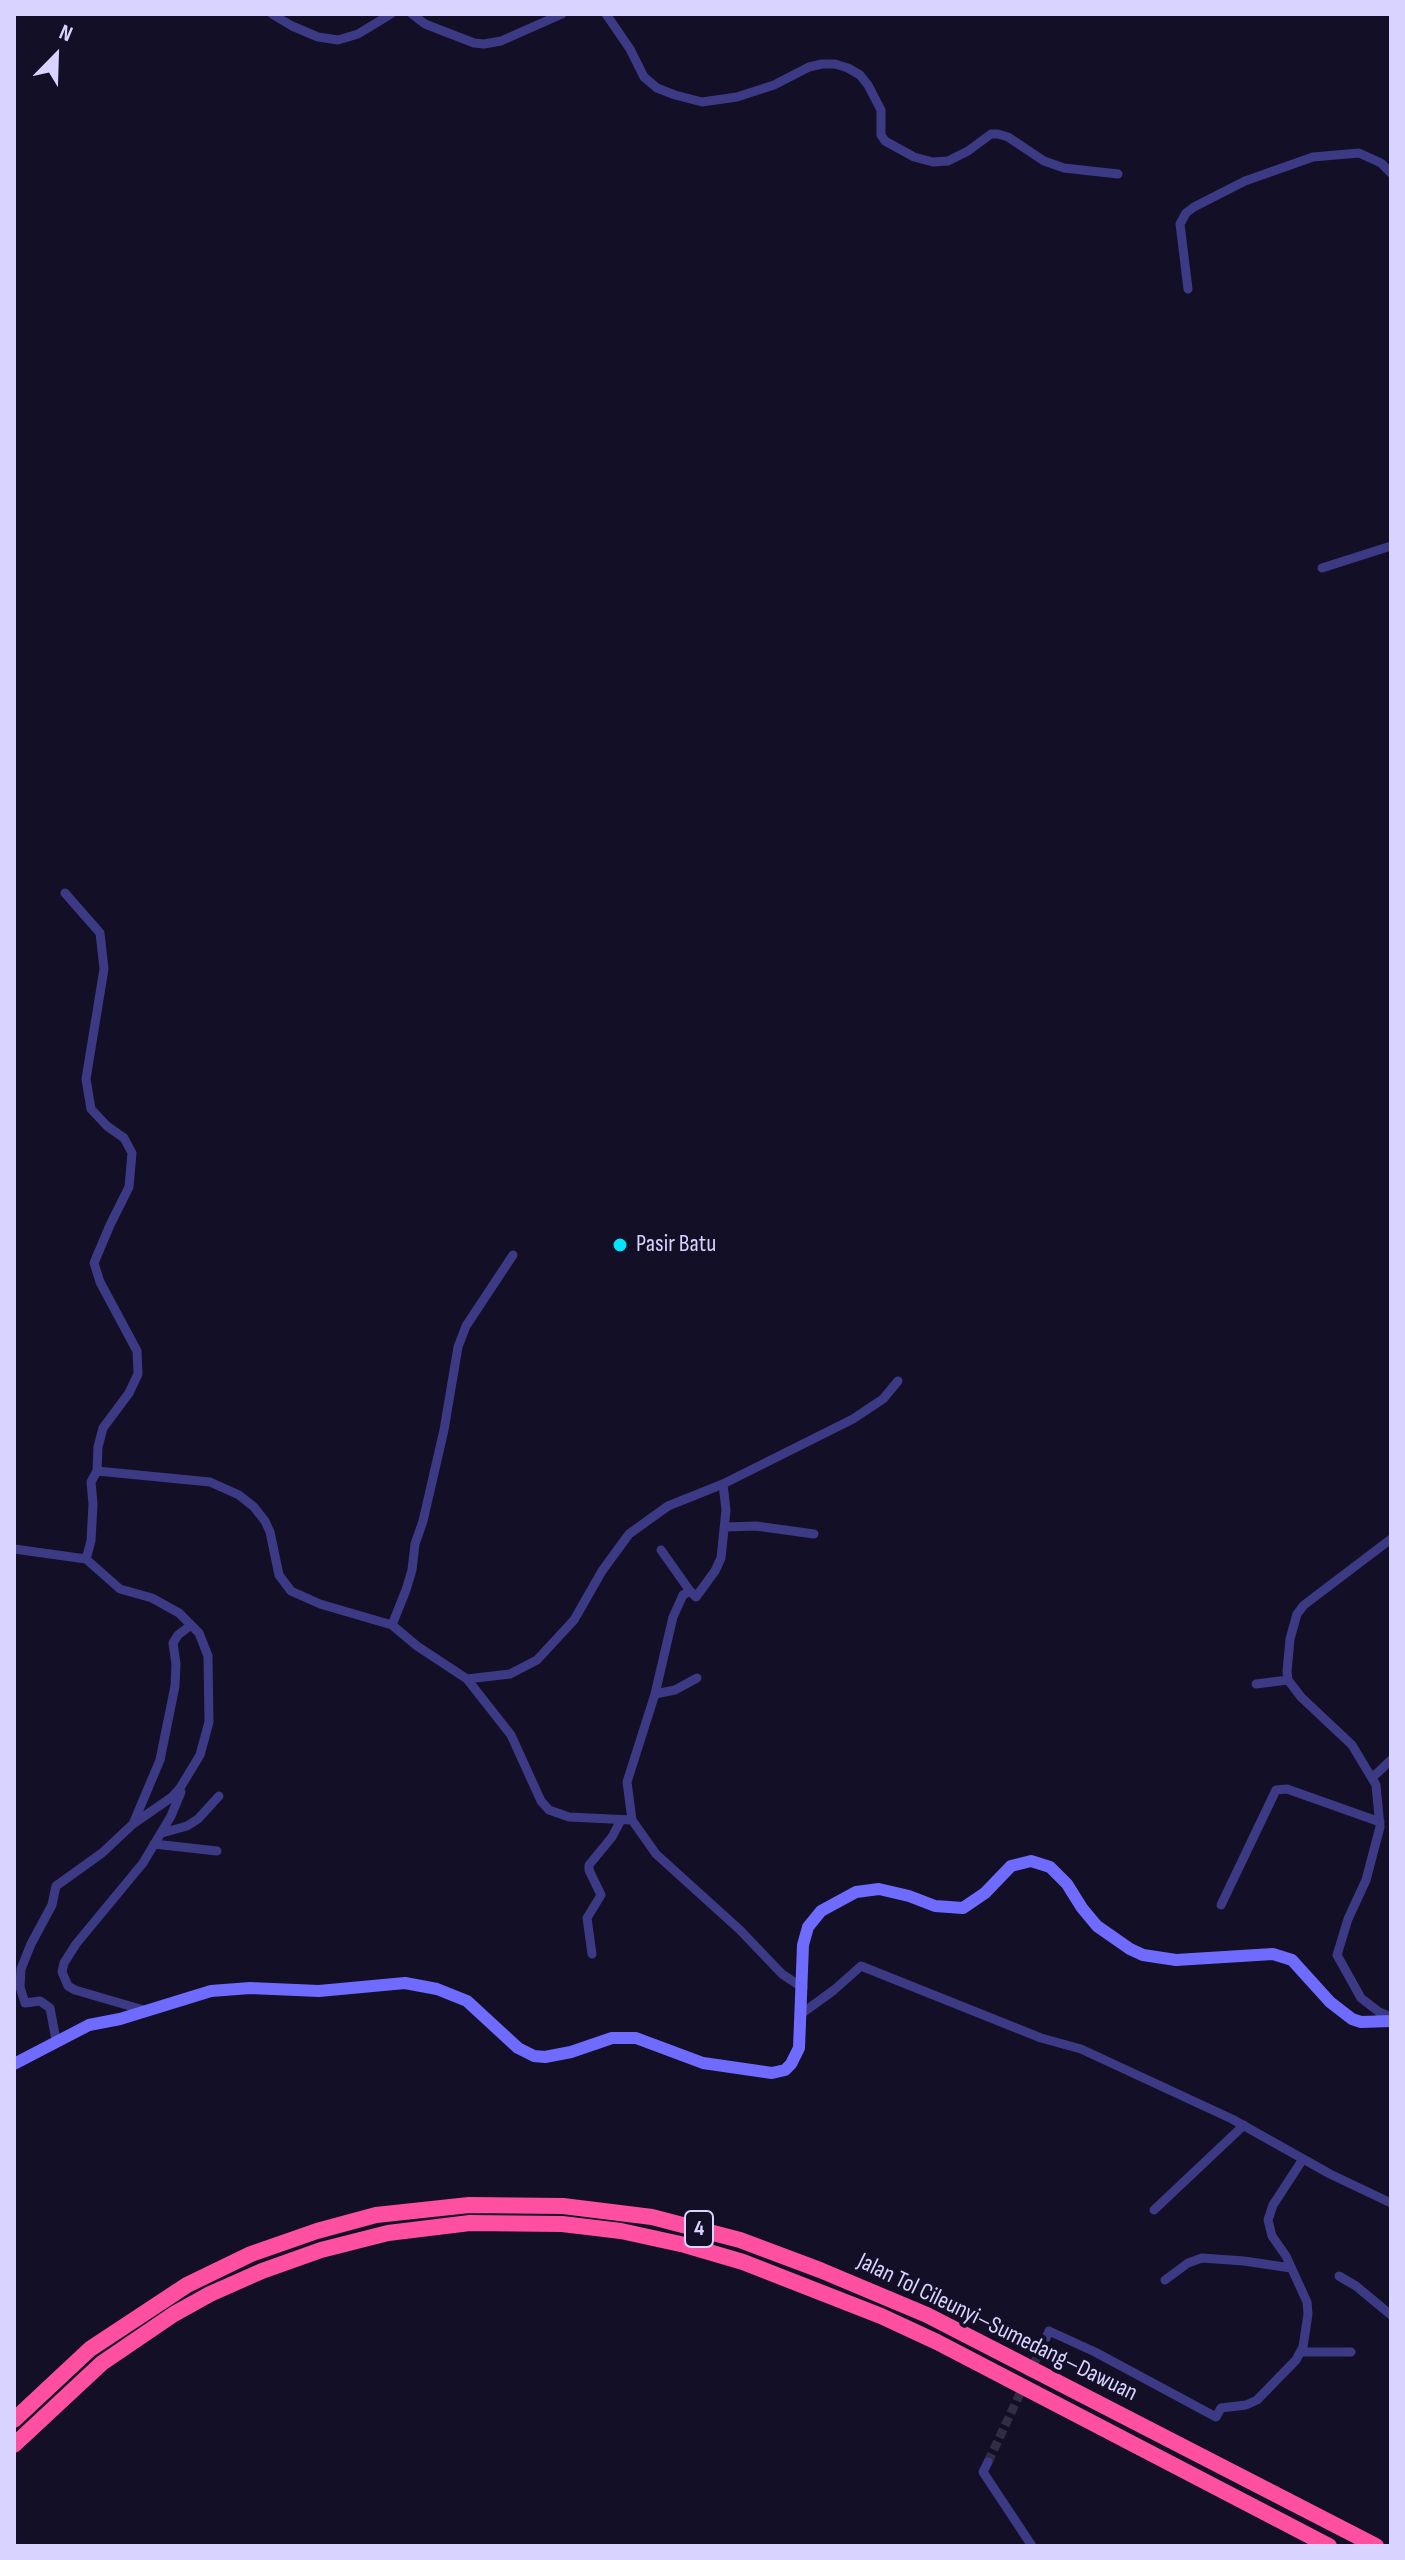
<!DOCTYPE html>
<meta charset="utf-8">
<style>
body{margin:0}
#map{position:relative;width:1405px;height:2560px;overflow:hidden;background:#130f26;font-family:"Sofia Sans Condensed",sans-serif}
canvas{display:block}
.frame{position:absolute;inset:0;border:16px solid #d9d4ff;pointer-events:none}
.north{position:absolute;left:16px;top:16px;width:80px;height:80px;-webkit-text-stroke:6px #130f26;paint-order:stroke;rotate:23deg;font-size:22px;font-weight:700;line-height:32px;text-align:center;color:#d9d4ff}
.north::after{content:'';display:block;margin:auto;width:28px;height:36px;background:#d9d4ff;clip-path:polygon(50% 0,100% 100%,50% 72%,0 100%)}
</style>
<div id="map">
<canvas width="1405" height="2560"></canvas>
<div class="frame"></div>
<div class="north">N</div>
</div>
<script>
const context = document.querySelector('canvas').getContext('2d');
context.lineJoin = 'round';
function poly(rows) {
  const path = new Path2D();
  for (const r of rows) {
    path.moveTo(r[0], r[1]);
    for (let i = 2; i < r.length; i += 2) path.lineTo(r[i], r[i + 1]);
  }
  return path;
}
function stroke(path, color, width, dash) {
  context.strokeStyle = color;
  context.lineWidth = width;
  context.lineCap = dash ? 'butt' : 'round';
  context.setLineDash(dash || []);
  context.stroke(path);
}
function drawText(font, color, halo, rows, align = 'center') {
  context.font = font + ' "Sofia Sans Condensed",sans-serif';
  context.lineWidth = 8;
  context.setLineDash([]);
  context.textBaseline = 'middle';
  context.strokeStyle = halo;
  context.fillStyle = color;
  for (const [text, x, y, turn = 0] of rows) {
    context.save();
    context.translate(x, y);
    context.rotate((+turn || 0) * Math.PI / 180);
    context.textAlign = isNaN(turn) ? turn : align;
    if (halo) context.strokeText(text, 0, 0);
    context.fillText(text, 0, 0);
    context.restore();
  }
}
stroke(poly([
 [988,2462,1046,2338]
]), '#312d47', 9, [9, 4.5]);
stroke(poly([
 [272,14,292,26,318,37,338,40,358,34,391,14],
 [412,14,425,24,474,43,484,44,501,41,562,14],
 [606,14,630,49,644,77,657,88,675,95,702,102,737,97,774,85,809,67,822,64,835,64,848,68,860,75,868,85,881,110,881,135,885,141,914,157,933,162,948,161,968,151,991,134,998,134,1008,137,1044,161,1064,168,1118,174],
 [1188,289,1180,224,1186,213,1194,207,1245,181,1313,157,1359,153,1381,163,1391,173],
 [1322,568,1391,546],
 [65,893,100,933,104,969,86,1079,91,1109,107,1126,124,1138,132,1153,129,1187,110,1225,94,1263,100,1282,137,1351,138,1374,129,1393,103,1428,98,1447,97,1471],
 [725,1527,756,1526,814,1534],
 [1391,1539,1304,1605,1297,1614,1290,1639,1287,1672,1288,1680,1301,1697,1352,1745,1376,1785,1380,1827,1366,1880,1348,1919,1337,1955,1361,1998,1379,2012,1391,2017],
 [14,1549,86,1559,91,1541,93,1504,91,1482,97,1471,210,1482,239,1495,254,1507,265,1521,270,1532,279,1575,291,1591,320,1604,392,1625,417,1646,467,1679,511,1735,541,1801,549,1810,569,1817,632,1820],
 [661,1550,690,1591],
 [392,1625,406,1590,412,1570,415,1544,423,1521,444,1430,458,1347,466,1326,513,1255],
 [467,1679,510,1674,537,1660,574,1620,602,1571,629,1534,668,1506,723,1484],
 [1256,1684,1288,1680],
 [655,1694,675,1690,697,1678],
 [1373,1777,1391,1760],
 [133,1824,160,1760,175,1686,176,1664,173,1643,178,1635,191,1625],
 [162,1833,187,1826,198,1819,219,1796],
 [154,1844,217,1851],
 [1221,1905,1276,1790,1287,1789,1380,1822],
 [592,1954,587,1918,601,1895,589,1870,589,1865,612,1837,621,1820],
 [803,1988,782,1974,740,1930,656,1854,632,1820,627,1782,655,1694,673,1617,683,1595,690,1591,696,1597,715,1571,721,1558,726,1510,723,1484,853,1419,883,1399,898,1381],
 [147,2011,75,1990,68,1986,62,1972,64,1963,76,1944,143,1863,171,1816,181,1792],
 [801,2014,834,1990,861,1966,1041,2038,1081,2049,1232,2119,1330,2174,1391,2203],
 [56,2040,50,2008,40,2001,25,2003,20,1987,21,1969,31,1944,52,1905,56,1886,102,1853,133,1824,172,1797,180,1788,200,1755,209,1722,208,1656,199,1633,179,1613,152,1598,120,1589,86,1559],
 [1154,2210,1244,2125],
 [1339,2276,1356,2286,1391,2315],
 [1165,2280,1188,2263,1202,2258,1244,2261,1291,2268],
 [1046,2338,1049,2331,1095,2352,1216,2417,1221,2408,1246,2405,1257,2400,1296,2360,1303,2347,1308,2314,1307,2302,1286,2256,1272,2236,1268,2220,1273,2205,1303,2159],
 [1302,2352,1351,2352],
 [988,2462,983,2472,1032,2546]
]), '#3d3a85', 9);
stroke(poly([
 [14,2064,89,2025,120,2019,211,1991,250,1988,319,1991,405,1983,437,1989,467,2001,518,2048,534,2056,545,2057,571,2052,612,2038,636,2038,703,2063,772,2073,785,2070,791,2064,799,2048,803,1945,808,1927,821,1911,856,1892,879,1889,909,1896,935,1906,963,1908,985,1893,1011,1866,1031,1861,1050,1867,1067,1884,1082,1908,1097,1926,1130,1949,1143,1955,1176,1960,1273,1954,1292,1960,1330,2002,1352,2019,1361,2022,1391,2021]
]), '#6f6bff', 12);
stroke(poly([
 [14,2420,90,2349,187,2285,251,2254,317,2231,376,2215,469,2205,563,2206,652,2217,740,2240,820,2270,927,2315,1376,2546],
 [14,2445,102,2363,174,2314,210,2294,262,2271,321,2250,388,2233,470,2223,562,2224,621,2231,685,2245,743,2262,881,2316,937,2342,1329,2546]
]), '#ff4fa3', 16);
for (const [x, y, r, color] of [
 [620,1245,8,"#00e5ff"]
]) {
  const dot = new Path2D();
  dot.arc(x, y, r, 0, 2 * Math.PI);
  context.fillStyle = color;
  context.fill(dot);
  stroke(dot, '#130f26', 3);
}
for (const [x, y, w] of [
 [699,2229,28]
]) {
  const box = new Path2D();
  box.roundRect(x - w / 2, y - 18, w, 36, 6);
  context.fillStyle = '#130f26';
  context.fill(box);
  stroke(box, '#d9d4ff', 2);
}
drawText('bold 22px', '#d9d4ff', null, [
 ["4",699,2229]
]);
drawText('24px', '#d9d4ff', '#130f26', [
 ["Pasir Batu",636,1245]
], 'left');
drawText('24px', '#d9d4ff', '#130f26', [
 ["Jalan Tol Cileunyi–Sumedang–Dawuan",997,2328,26]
]);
</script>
